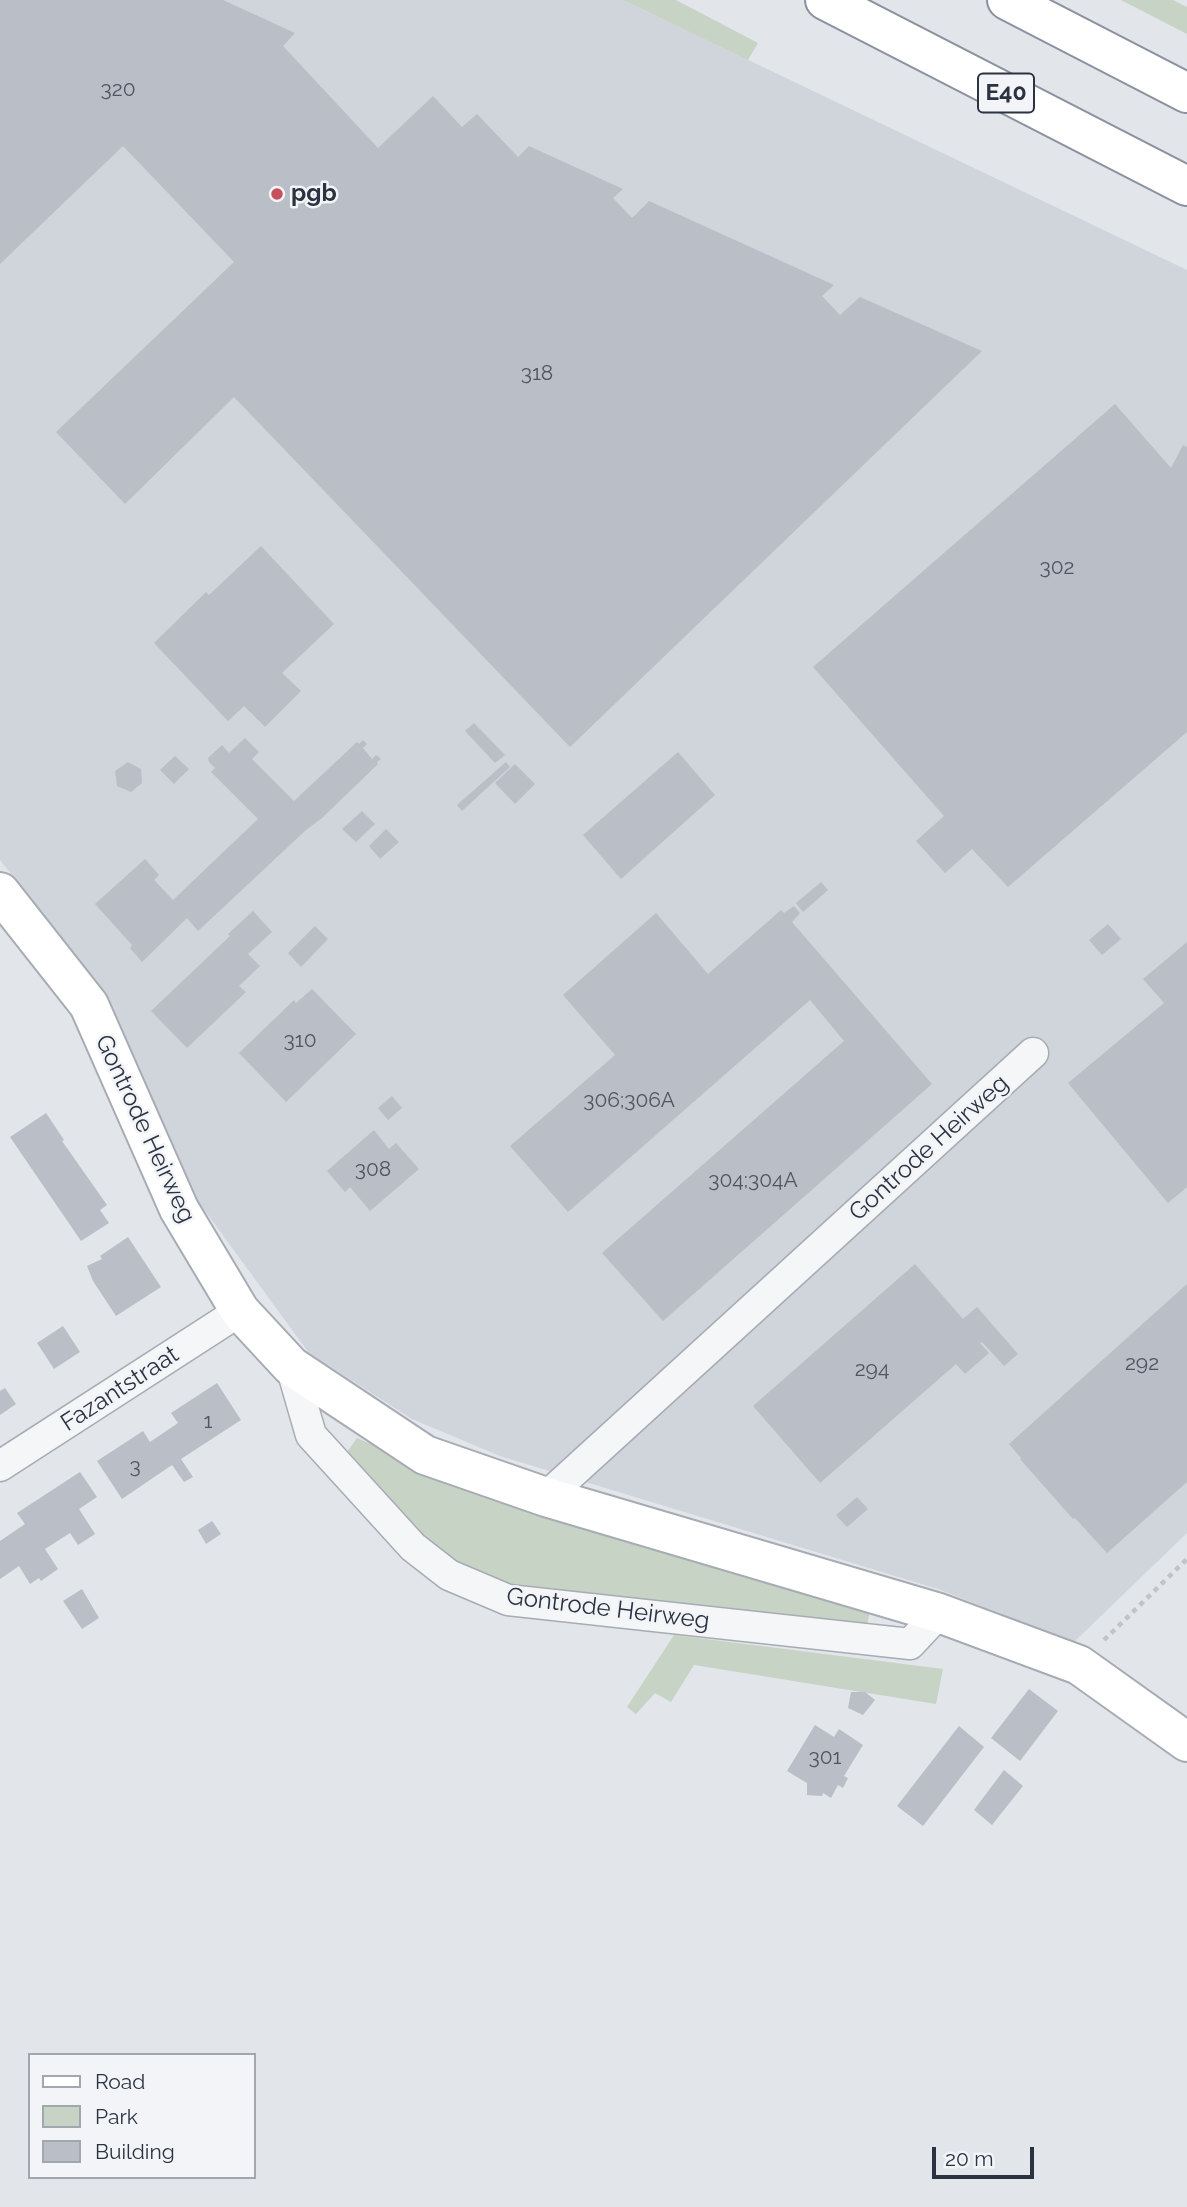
<!DOCTYPE html>
<style>
body{margin:0}
#map{position:relative;width:1187px;height:2207px;overflow:hidden;background:#e2e5ea;font-family:Raleway,sans-serif}
canvas{display:block}
.legend{position:absolute;left:28px;top:2053px;width:228px;height:126px;box-sizing:border-box;background:#f2f4f7;border:2px solid #a2a6ae;margin:0;padding:9px 12px;list-style:none;font-size:21px;color:#2b3241}
.legend li{display:flex;align-items:center;gap:14px;height:35px}
.legend b{width:35px;border:2px solid #a2a6ae}
.scale{position:absolute;left:932px;top:2147px;width:102px;height:32px;box-sizing:border-box;border:4px solid #2b3241;border-top:0;padding-left:9px;font-size:21px;line-height:24px;white-space:nowrap;color:#2b3241;-webkit-text-stroke:5px #f2f4f7;paint-order:stroke}
</style>
<div id="map">
<canvas width="1187" height="2207"></canvas>
<ul class="legend">
<li><b style="height:9px;background:#fff"></b>Road</li>
<li><b style="height:19px;background:#c7d3c4"></b>Park</li>
<li><b style="height:19px;background:#babec6"></b>Building</li>
</ul>
<div class="scale">20 m</div>
</div>
<script>
const context = document.querySelector('canvas').getContext('2d');
context.lineJoin = 'round';
function fill(path, color) {
  context.fillStyle = color;
  context.fill(path, 'evenodd');
}
function poly(rows) {
  const path = new Path2D();
  for (const r of rows) {
    path.moveTo(r[0], r[1]);
    for (let i = 2; i < r.length; i += 2) path.lineTo(r[i], r[i + 1]);
  }
  return path;
}
function stroke(path, color, width, dash) {
  context.strokeStyle = color;
  context.lineWidth = width;
  context.lineCap = dash ? 'butt' : 'round';
  context.setLineDash(dash || []);
  context.stroke(path);
}
function drawText(font, color, halo, rows, align = 'center') {
  context.font = font + ' Raleway,sans-serif';
  context.lineWidth = 5;
  context.setLineDash([]);
  context.textBaseline = 'middle';
  context.strokeStyle = halo;
  context.fillStyle = color;
  for (const [text, x, y, turn = 0] of rows) {
    context.save();
    context.translate(x, y);
    context.rotate((+turn || 0) * Math.PI / 180);
    context.textAlign = isNaN(turn) ? turn : align;
    if (halo) context.strokeText(text, 0, 0);
    context.fillText(text, 0, 0);
    context.restore();
  }
}
fill(poly([
 [0,0,623,0,1187,270,1187,1533,1074,1642,938,1589,500,1456,412,1419,309,1353,192,1193,104,992,0,860]
]), '#d0d4db');
fill(poly([
 [623,0,676,0,758,43,748,60],
 [1121,0,1173,0,1187,7,1187,34],
 [357,1438,469,1488,870,1610,867,1626,508,1584,458,1562,403,1527,347,1452],
 [674,1635,943,1669,936,1704,694,1665,671,1702,655,1693,636,1714,627,1707]
]), '#c7d3c4');
fill(poly([
 [0,0,223,0,295,33,283,46,378,148,433,96,462,127,477,114,518,157,529,146,623,189,613,198,632,218,649,201,834,285,822,296,840,315,860,297,982,351,570,747,234,397,125,504,56,432,234,262,123,146,0,264],
 [1115,404,1171,468,1183,445,1187,447,1187,732,1008,887,972,849,945,873,916,841,944,816,813,667],
 [261,546,334,624,282,673,301,691,265,727,244,706,228,721,154,643,206,592,209,595],
 [474,723,505,755,495,763,465,731],
 [245,738,259,752,252,759,294,801,357,742,359,744,363,740,367,744,363,748,372,759,376,755,381,759,377,762,378,764,322,818,306,830,198,931,187,918,142,962,130,948,132,945,95,904,145,859,159,875,154,880,173,900,258,819,211,772,215,768,209,762,208,758,222,745,229,753],
 [678,752,715,795,621,879,583,835],
 [175,756,189,769,174,784,160,770],
 [128,762,141,769,142,783,131,792,117,786,115,771],
 [506,762,510,767,462,811,457,805],
 [515,764,535,784,515,804,495,783],
 [362,811,375,824,356,842,342,829],
 [386,829,399,842,380,859,369,846],
 [821,882,828,890,803,912,796,903],
 [794,906,800,913,792,922,932,1084,663,1321,602,1253,844,1041,810,1000,568,1212,510,1146,615,1055,563,995,656,913,708,974,781,910,784,913],
 [253,911,272,932,248,954,260,966,239,986,246,992,187,1048,151,1011,230,936,228,934],
 [1108,924,1121,939,1102,955,1089,940],
 [315,926,328,939,301,967,288,953],
 [1187,942,1187,1187,1168,1203,1068,1083,1164,1003,1143,979],
 [312,989,356,1034,286,1102,239,1053,294,1000,296,1003],
 [392,1096,402,1108,388,1120,378,1108],
 [46,1113,64,1140,62,1141,107,1205,100,1210,109,1223,81,1241,10,1137],
 [374,1130,389,1149,396,1143,419,1169,370,1211,350,1187,345,1192,327,1171],
 [128,1237,161,1287,116,1316,93,1281,87,1266,102,1259,100,1256],
 [915,1264,963,1319,977,1307,1018,1354,1004,1366,982,1342,980,1343,989,1353,965,1374,956,1364,820,1483,753,1406],
 [1187,1284,1187,1482,1107,1553,1075,1518,1073,1519,1020,1459,1021,1458,1009,1444],
 [63,1326,80,1352,54,1369,37,1343],
 [217,1383,241,1420,181,1459,193,1477,184,1482,172,1465,122,1499,97,1461,143,1431,150,1442,178,1423,171,1413],
 [5,1388,16,1404,0,1415,0,1391],
 [80,1472,97,1497,79,1509,95,1534,78,1545,70,1533,45,1549,58,1569,41,1581,39,1578,30,1584,19,1566,0,1579,0,1541,25,1524,17,1513],
 [857,1497,868,1509,847,1527,836,1515],
 [212,1521,221,1534,206,1544,198,1530],
 [82,1589,99,1618,82,1629,63,1601],
 [1029,1689,1058,1711,1020,1761,991,1738],
 [851,1692,865,1692,875,1700,863,1715,848,1708],
 [815,1725,834,1737,839,1729,863,1745,844,1776,848,1778,843,1788,838,1785,831,1798,823,1793,822,1796,807,1795,807,1783,787,1771],
 [959,1726,984,1747,923,1826,897,1806],
 [1004,1770,1023,1786,992,1825,974,1810]
]), '#babec6');
const street = poly([
 [291,1366,311,1435,413,1547,449,1575,508,1600,910,1644,939,1613],
 [0,1466,240,1311],
 [546,1497,1033,1053]
]);
const secondary = poly([
 [0,892,89,1005,179,1209,240,1311,291,1366,425,1455,546,1497,939,1613,1079,1665,1187,1742]
]);
const highway = poly([
 [825,0,1187,186],
 [1007,0,1187,93]
]);
stroke(street, '#a7acb4', 33);
stroke(secondary, '#a7acb4', 42);
stroke(highway, '#8b929f', 42);
stroke(poly([
 [1104,1640,1187,1559]
]), '#c0c3c8', 4.5, [5, 5]);
stroke(street, '#f5f6f8', 30);
stroke(secondary, '#fff', 38);
stroke(highway, '#fff', 38);
for (const [x, y, r, color] of [
 [277,194,7,"#c6505d"]
]) {
  const dot = new Path2D();
  dot.arc(x, y, r, 0, 2 * Math.PI);
  context.fillStyle = color;
  context.fill(dot);
  stroke(dot, '#f2f4f7', 2.5);
}
drawText('21px', '#4f5562', null, [
 ["320",118,90],
 ["318",537,374],
 ["302",1057,568],
 ["310",300,1041],
 ["306;306A",629,1101],
 ["308",373,1170],
 ["304;304A",753,1181],
 ["292",1142,1364],
 ["294",872,1370],
 ["1",208,1422],
 ["3",135,1467],
 ["301",825,1758]
]);
for (const [x, y, w] of [
 [1006,93,56]
]) {
  const box = new Path2D();
  box.roundRect(x - w / 2, y - 19.5, w, 39, 5);
  context.fillStyle = '#f2f4f7';
  context.fill(box);
  stroke(box, '#2b3241', 2);
}
drawText('bold 23px', '#2b3241', null, [
 ["E40",1006,93]
]);
drawText('bold 24px', '#2b3241', '#f2f4f7', [
 ["pgb",291,194]
], 'left');
drawText('24px', '#2b3241', '#f2f4f7', [
 ["Gontrode Heirweg",145,1129,65],
 ["Gontrode Heirweg",929,1148,-42],
 ["Fazantstraat",120,1389,-33],
 ["Gontrode Heirweg",608,1609,7]
]);
</script>
